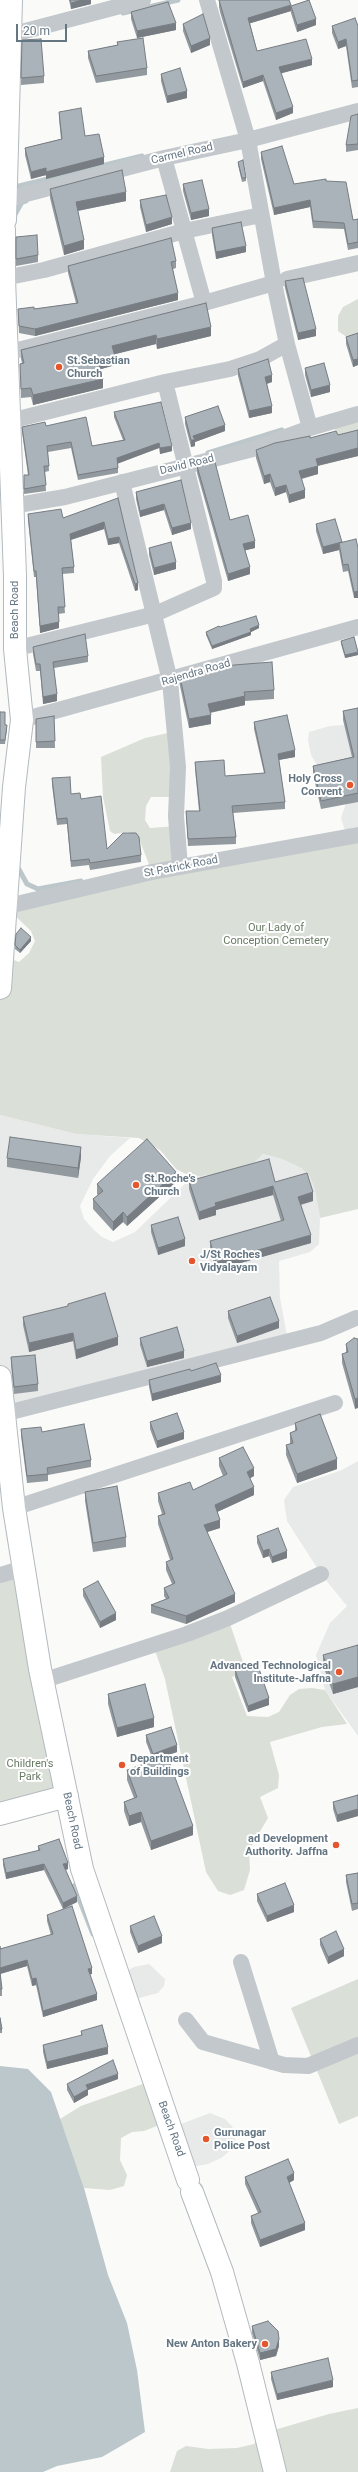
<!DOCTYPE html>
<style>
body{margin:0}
#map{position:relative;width:358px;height:2472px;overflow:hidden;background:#fafaf8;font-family:Roboto,sans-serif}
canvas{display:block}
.scale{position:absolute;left:16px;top:24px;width:51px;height:18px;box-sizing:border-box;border:2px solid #657683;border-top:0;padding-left:5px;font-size:12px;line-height:14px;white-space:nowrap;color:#657683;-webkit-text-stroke:3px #fff;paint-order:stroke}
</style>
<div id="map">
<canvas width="358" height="2472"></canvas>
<div class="scale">20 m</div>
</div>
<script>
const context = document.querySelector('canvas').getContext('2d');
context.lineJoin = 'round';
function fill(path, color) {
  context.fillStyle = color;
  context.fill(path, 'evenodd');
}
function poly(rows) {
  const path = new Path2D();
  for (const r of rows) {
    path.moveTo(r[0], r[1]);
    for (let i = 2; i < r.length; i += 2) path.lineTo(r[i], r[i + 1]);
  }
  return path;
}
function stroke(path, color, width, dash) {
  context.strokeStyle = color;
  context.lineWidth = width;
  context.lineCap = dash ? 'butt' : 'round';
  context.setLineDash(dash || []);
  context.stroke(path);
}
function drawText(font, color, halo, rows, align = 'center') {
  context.font = font + ' Roboto,sans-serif';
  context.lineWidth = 4;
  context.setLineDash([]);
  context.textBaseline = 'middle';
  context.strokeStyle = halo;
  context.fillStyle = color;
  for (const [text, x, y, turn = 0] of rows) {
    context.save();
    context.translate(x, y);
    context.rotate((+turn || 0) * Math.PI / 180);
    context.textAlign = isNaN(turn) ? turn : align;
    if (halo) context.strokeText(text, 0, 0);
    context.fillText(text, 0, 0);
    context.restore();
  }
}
fill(poly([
 [344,725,358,757,358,835,347,837,341,818,346,803,318,767,311,755,308,740,309,732,330,726],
 [0,1115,76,1134,130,1138,110,1156,93,1179,80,1206,84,1219,93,1229,102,1237,113,1242,135,1232,192,1177,217,1174,253,1164,263,1154,282,1159,301,1168,310,1177,315,1190,320,1218,319,1244,310,1252,279,1261,280,1298,288,1341,3,1414,0,1378],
 [358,1461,358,1736,325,1690,316,1655,330,1623,347,1606,321,1574,287,1521,284,1500,293,1487,342,1470],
 [149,1964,165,1979,164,1986,158,1993,135,1999,119,1975,134,1967],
 [210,2113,225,2119,232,2126,236,2136,235,2142,232,2149,221,2158,208,2164,185,2168,173,2131,181,2124]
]), '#e8e9e9');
fill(poly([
 [358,299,358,332,348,338,338,331,338,316,343,307],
 [358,414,358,436,337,436,333,421],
 [173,732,177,797,151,797,146,806,145,820,150,828,177,826,180,867,358,835,358,1209,320,1218,315,1190,310,1177,301,1168,282,1159,263,1154,253,1164,241,1168,217,1174,192,1177,176,1169,160,1150,139,1138,76,1134,0,1115,0,988,11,959,19,962,29,953,35,941,31,931,6,907,152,872,138,836,128,832,114,834,110,831,103,797,101,757,145,738],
 [24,1568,67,1796,0,1814,0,1575],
 [228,1618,246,1671,232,1677,247,1716,268,1717,279,1712,290,1695,299,1689,312,1688,325,1690,347,1724,322,1727,270,1742,279,1775,278,1788,260,1797,268,1818,249,1850,250,1870,244,1890,230,1895,218,1891,206,1872,165,1679,153,1645],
 [358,1979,358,2116,339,2124,291,2008],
 [154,2080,167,2122,144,2131,132,2132,121,2138,120,2160,127,2175,124,2186,110,2190,84,2188,60,2119,81,2106],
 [358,2408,358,2472,170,2472,177,2451,186,2446,208,2449,237,2448,254,2444,264,2433,329,2414]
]), '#dadfd7');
fill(poly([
 [0,2066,28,2069,51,2092,84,2188,108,2275,127,2323,137,2370,145,2432,102,2457,57,2466,43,2472,0,2472]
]), '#bbc7cb');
stroke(poly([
 [123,13,178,0],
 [15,187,142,156],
 [13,218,22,202,26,201],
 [208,453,282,430],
 [16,864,27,884,38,889,81,881],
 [79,1881,74,1886,93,1934]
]), '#bbc7cb', 5);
const secondary = poly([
 [5,220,11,0],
 [0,988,14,787,22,720,15,649,15,576,4,278,4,230],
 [0,1377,14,1508,40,1669,82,1869,188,2180],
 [0,1814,67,1796],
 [192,2192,222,2272,248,2363,275,2472]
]);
stroke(secondary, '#b3babf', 24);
stroke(poly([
 [207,0,248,140,274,283,287,344,310,428],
 [10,35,143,0],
 [164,158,204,303],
 [7,199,164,158,248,140,358,111],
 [4,278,44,270,184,231,261,215],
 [287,279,358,263],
 [6,353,204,303,274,283],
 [10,421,165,382,230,369,260,359,287,344],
 [122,482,170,681,178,767,176,816,180,867],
 [12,506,65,497,253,449,310,428,358,414],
 [26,646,155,614,214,588,214,581,165,382],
 [33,717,358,627],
 [0,908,152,872,358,835],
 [3,1414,321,1333,356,1318],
 [14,1508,335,1403],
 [0,1575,24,1568],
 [42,1681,187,1634,228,1618,321,1574],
 [241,1962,272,2062],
 [186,2020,203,2042,284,2065,308,2066,358,2045]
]), '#c3c8cc', 16);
stroke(secondary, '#fff', 22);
fill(poly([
 [69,0,91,0,91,4,71,9],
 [219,0,291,11,250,23,257,51,312,65,281,73,293,113,276,120,263,81,243,88,220,12,219,7],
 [291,6,316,25,297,32,291,13],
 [131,12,176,30,137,38,131,19],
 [183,24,210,45,191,53,183,31],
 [332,26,358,26,358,87,352,88,346,46,338,49,332,33],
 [22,40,44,76,44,83,21,85],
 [117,42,147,68,147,75,96,83,88,58,88,51,117,45],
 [161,74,187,98,167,103,161,81],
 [59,112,85,136,104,164,46,179,46,175,31,179,25,155,25,148,61,139,59,119],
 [358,114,358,150,346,152,346,145],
 [261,152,294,184,326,181,353,220,358,219,358,248,348,250,344,229,313,228,310,207,274,215,261,159],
 [238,162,246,178,246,181,242,182,238,165],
 [183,184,209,216,191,220,183,191],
 [50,189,126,201,78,211,84,249,64,255,50,198],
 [140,200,172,224,146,232,140,207],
 [212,228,246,252,216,259,212,235],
 [16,237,38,255,38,262,16,266],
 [176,261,176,268,173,269,178,300,35,336,19,333,18,309,34,309,76,303,68,273,68,266],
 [285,281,316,336,298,340,285,288],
 [206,303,211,336,157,349,156,344,114,354,115,365,101,369,103,388,33,405,31,397,21,398,20,364,22,363,21,359,21,350],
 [358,333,358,365,353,367,346,344,346,337],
 [305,368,330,392,311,397,305,375],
 [238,369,272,382,267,384,272,413,249,418,238,376],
 [114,412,172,451,160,454,159,448,118,463,118,473,78,480,71,448,48,452,49,471,45,472,46,491,24,494,24,475,28,475,22,432,22,427,46,426,92,446,123,440,114,417],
 [185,417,225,431,195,442,195,446,191,447,185,424],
 [358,430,358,456,318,466,318,474,302,479,305,498,289,503,286,492,275,496,270,482,264,484,256,458,256,450,310,438,338,435],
 [197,466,230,520,255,548,245,550,250,574,228,581,197,473],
 [181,480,191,529,172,535,164,510,140,517,136,499,136,492],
 [118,498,138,590,135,591,119,543,108,545,104,529,71,540,74,567,74,573,62,574,65,613,58,614,59,628,40,633,36,577,34,577,28,520,28,514,63,518],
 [316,524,342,542,358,548,358,598,354,598,348,571,343,572,339,550,323,554,316,531],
 [149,548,176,569,154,575,149,555],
 [220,627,259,628,251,632,251,635,212,649,206,635,206,632],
 [341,641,358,655,345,658,341,644],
 [33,647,88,656,88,662,54,668,57,701,43,704,40,671,36,671,33,654],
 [180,677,274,690,274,699,245,701,245,705,210,713,211,724,189,728,180,686],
 [358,708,358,802,321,809,313,774,313,766,352,757,343,720,343,711],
 [0,712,7,729,5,744,0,744],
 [54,716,55,748,36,748,36,719],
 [254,722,295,757,279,760,285,802,285,809,233,813,236,837,236,844,188,846,186,811,199,811,195,769,195,762,225,776,264,773,254,729],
 [52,778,71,794,81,799,107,849,141,855,141,862,90,870,89,865,71,867,67,824,57,825,52,785],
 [16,934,31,941,20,953,15,949],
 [81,1157,78,1178,7,1167,7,1158],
 [189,1181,275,1182,313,1201,301,1205,311,1243,216,1270,210,1250,210,1241,281,1221,273,1195,216,1210,216,1215,199,1220,189,1189],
 [176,1182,127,1226,123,1222,113,1231,93,1209,93,1199,98,1195,97,1194,97,1184],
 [151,1225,185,1246,158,1255,151,1232],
 [228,1311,279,1328,237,1343,228,1318],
 [23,1317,118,1345,76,1359,73,1341,29,1352,23,1325],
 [140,1338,184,1358,147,1367,140,1345],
 [358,1339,355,1409,342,1363,342,1354,346,1353,346,1344],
 [11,1357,38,1384,38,1391,14,1394,11,1364],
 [191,1371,221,1382,152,1401,149,1387,149,1380],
 [150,1422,184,1439,157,1448,150,1429],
 [295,1423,337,1469,297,1483,286,1455,286,1445,290,1444,290,1433,295,1431],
 [21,1429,42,1432,91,1460,91,1467,48,1475,48,1481,27,1483,21,1436],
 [219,1458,254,1476,250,1478,254,1495,217,1512,220,1528,207,1532,235,1602,186,1624,151,1613,151,1605,166,1599,164,1596,164,1588,172,1584,166,1570,166,1562,170,1560,158,1524,158,1516,162,1514,158,1501,158,1493,193,1490,223,1476,219,1466],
 [85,1492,126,1537,126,1547,93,1552,85,1501],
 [257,1536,287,1558,272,1563,269,1556,263,1558,257,1543],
 [83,1589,116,1620,100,1628,83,1596],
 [358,1645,358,1687,333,1694,323,1665,323,1655],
 [235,1670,269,1705,248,1712,235,1677],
 [108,1694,154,1727,117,1737,108,1704],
 [146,1735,177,1752,153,1760,146,1742],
 [127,1770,193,1835,151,1850,141,1822,129,1826,124,1811,124,1802,134,1798,127,1780],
 [358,1795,358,1816,337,1822,333,1809,333,1802],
 [38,1846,68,1869,65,1870,77,1902,63,1909,44,1870,6,1879,3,1865,3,1859,38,1851],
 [358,1873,358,1909,352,1911,346,1882,346,1875],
 [257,1894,294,1912,267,1922,257,1901],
 [47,1915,92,1974,90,1974,97,2000,43,2017,36,1985,32,1986,27,1966,0,1974,2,1989,2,1996,0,1996,0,1946,0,1949,51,1935,47,1921],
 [130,1926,162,1943,138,1953,130,1932],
 [320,1939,344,1956,328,1964,320,1945],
 [0,2018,2,2029,2,2033,0,2033],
 [81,2031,108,2054,47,2069,43,2052,43,2045,81,2036],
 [118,2079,88,2090,88,2095,74,2103,67,2090,67,2084],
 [245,2177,294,2180,289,2183,305,2230,260,2247,251,2223,251,2216,258,2213,245,2184],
 [252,2326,279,2346,276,2356,260,2360,252,2333],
 [271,2372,333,2387,277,2400,271,2379]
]), '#929a9f');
fill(poly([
 [82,0,91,0,91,4,71,9,71,3],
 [291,5,291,11,248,24,248,18],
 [316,19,316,25,297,32,297,25],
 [176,23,176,30,137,38,137,31],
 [210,38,210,45,191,53,191,46],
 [346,39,346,46,338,49,338,42],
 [312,59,312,65,279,74,279,67],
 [263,75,263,81,243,88,243,82],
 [187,91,187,98,167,103,167,96],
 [293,107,293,113,276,120,276,113],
 [104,157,104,164,46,179,46,172],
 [46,168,46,175,31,179,31,172],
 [126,192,126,201,76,211,76,202],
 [310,200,310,207,274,215,274,208],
 [209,209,209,216,191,220,191,213],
 [172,217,172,224,146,232,146,225],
 [84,240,84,249,64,255,64,246],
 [246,246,246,252,216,259,216,252],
 [178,293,178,300,35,336,35,329],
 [211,327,211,336,157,349,157,339],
 [316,329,316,336,298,340,298,333],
 [156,335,156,344,112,355,112,346],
 [115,356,115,365,98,370,98,361],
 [358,359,358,365,353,367,353,360],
 [272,375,272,382,265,384,265,377],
 [103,379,103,388,33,405,33,395],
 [330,385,330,392,311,397,311,390],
 [272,406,272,413,249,418,249,411],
 [225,425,225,431,195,442,195,446,191,447,191,440,193,436],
 [159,443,159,448,117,464,117,458],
 [172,446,172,451,160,454,160,448],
 [358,448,358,456,316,466,316,459],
 [318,466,318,474,299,479,299,471],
 [270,474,270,482,264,484,264,476],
 [286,485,286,492,275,496,275,488],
 [305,490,305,498,289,503,289,495],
 [164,504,164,510,140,517,140,511],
 [104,522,104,529,70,540,70,534],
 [191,523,191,529,172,535,172,528],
 [119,537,119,543,108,545,108,539],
 [255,541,255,548,243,551,243,544],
 [339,543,339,550,323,554,323,547],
 [176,562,176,569,154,575,154,568],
 [250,567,250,574,228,581,228,574],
 [138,583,138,590,135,591,135,584],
 [358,591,358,598,354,598,354,592],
 [59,622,59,628,40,633,40,626],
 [259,625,259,628,251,632,251,635,212,649,212,646],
 [358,652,358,655,345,658,345,655],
 [57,694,57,701,43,704,43,697],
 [245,696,245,705,208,713,208,704],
 [211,715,211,724,189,728,189,719],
 [295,750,295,757,278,760,278,754],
 [31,937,31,941,20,953,20,950],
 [81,1147,81,1157,78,1178,78,1168],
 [176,1172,176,1182,127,1226,127,1217],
 [273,1186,273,1195,216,1210,216,1215,199,1220,199,1212,215,1203],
 [313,1192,313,1201,298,1205,298,1197],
 [123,1212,123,1222,113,1231,113,1222],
 [311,1235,311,1243,216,1270,216,1262],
 [185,1239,185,1246,158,1255,158,1248],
 [279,1321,279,1328,237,1343,237,1336],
 [73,1333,73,1341,29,1352,29,1343],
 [118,1337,118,1345,76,1359,76,1350],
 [184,1351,184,1358,147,1367,147,1361],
 [221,1375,221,1382,152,1401,152,1394],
 [358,1398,358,1408,355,1409,355,1399],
 [184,1432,184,1439,157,1448,157,1441],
 [337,1459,337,1469,297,1483,297,1474],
 [254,1468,254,1476,247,1480,247,1472],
 [254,1487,254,1495,215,1513,215,1505],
 [220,1520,220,1528,204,1533,204,1525],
 [269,1549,269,1556,263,1558,263,1551],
 [287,1551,287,1558,272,1563,272,1557],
 [235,1594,235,1602,186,1624,186,1616],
 [116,1613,116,1620,100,1628,100,1622],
 [358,1677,358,1687,333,1694,333,1684],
 [269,1698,269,1705,248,1712,248,1706],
 [154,1718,154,1727,117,1737,117,1728],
 [177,1745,177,1752,153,1760,153,1754],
 [358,1809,358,1816,337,1822,337,1815],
 [141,1812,141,1822,129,1826,129,1816],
 [193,1826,193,1835,151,1850,151,1841],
 [68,1863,68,1869,63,1871,63,1864],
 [44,1864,44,1870,6,1879,6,1873],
 [77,1896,77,1902,63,1909,63,1903],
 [294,1905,294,1912,267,1922,267,1916],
 [162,1936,162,1943,138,1953,138,1946],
 [344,1949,344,1956,328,1964,328,1957],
 [27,1960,27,1966,0,1974,0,1968],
 [92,1968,92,1974,88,1975,88,1969],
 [36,1978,36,1985,32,1986,32,1979],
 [97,1994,97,2000,43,2017,43,2011],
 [108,2047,108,2054,47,2069,47,2062],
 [118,2074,118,2079,88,2090,88,2095,74,2103,74,2097,86,2085],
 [294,2173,294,2180,287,2184,287,2177],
 [305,2223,305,2230,260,2247,260,2240],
 [279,2339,279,2346,276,2356,260,2360,260,2353],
 [333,2380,333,2387,277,2400,277,2394]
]), '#777d82');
const building = poly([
 [70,0,82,0,71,3,70,0],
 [219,0,289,0,291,5,248,18,257,51,306,39,312,59,279,67,293,107,276,113,263,75,243,82,219,0],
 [309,0,316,19,297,25,291,6,309,0],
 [168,2,176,23,137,31,131,12,168,2],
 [203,14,210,38,191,46,183,24,203,14],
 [355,18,358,26,358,80,352,81,346,39,338,42,332,26,355,18],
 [143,38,147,68,96,76,88,51,118,45,117,42,143,38],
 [41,39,44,76,21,78,22,40,41,39],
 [180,68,187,91,167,96,161,74,180,68],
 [81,108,85,136,99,134,104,157,46,172,46,168,31,172,25,148,62,139,59,112,81,108],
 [358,114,358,144,346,145,351,116,358,114],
 [282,146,294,184,326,179,326,181,346,182,353,220,358,219,358,242,348,244,344,223,313,221,310,200,274,208,261,152,282,146],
 [243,160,246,178,242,178,238,162,243,160],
 [122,170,126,192,76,202,84,240,64,246,50,189,122,170],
 [202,180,209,209,191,213,183,184,202,180],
 [166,195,172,217,146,225,140,200,166,195],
 [241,222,246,246,216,252,212,228,241,222],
 [37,235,38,255,16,259,16,237,37,235],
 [171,238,176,261,171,262,178,293,35,329,19,326,18,309,34,307,34,309,78,303,68,266,171,238],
 [303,278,316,329,298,333,285,281,303,278],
 [206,303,211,327,157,339,156,335,112,346,115,356,98,361,103,379,33,395,31,388,21,389,20,364,24,363,21,350,206,303],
 [358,333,358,359,353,360,346,337,358,333],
 [268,359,272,375,265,377,272,406,249,411,238,369,268,359],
 [324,363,330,385,311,390,305,368,324,363],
 [161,402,172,446,160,448,159,443,117,458,118,468,78,475,71,442,47,446,49,466,44,466,46,485,24,489,24,475,29,475,22,427,45,422,46,426,86,417,92,446,125,440,114,412,161,402],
 [218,406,225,425,193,436,195,440,191,440,185,417,218,406],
 [358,430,358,448,316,459,318,466,299,471,305,490,289,495,286,485,275,488,270,474,264,476,256,450,275,443,310,436,310,438,336,431,338,435,358,430],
 [215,462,230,520,248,515,255,541,243,544,250,567,228,574,197,466,215,462],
 [181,480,191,523,172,528,164,504,140,511,136,492,181,480],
 [118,498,138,583,135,584,119,537,108,539,104,522,70,534,74,567,62,568,65,607,58,607,59,622,40,626,36,571,34,571,28,514,61,509,63,518,118,498],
 [335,519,342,542,323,547,316,524,335,519],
 [356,539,358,548,358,591,354,592,348,564,343,565,339,543,356,539],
 [171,542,176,562,154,568,149,548,171,542],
 [256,616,259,625,250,629,251,632,212,646,206,632,219,626,220,627,256,616],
 [85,634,88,656,53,662,57,694,43,697,40,664,36,664,33,647,85,634],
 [354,637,358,652,345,655,341,641,354,637],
 [272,662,274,690,244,692,245,696,208,704,211,715,189,719,180,677,234,665,272,662],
 [358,708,358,793,321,801,313,766,354,757,343,711,358,708],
 [0,712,5,712,5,725,7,725,5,740,0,740,0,712],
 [287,715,295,750,278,754,285,802,232,806,236,837,188,839,186,811,200,811,195,762,224,760,225,776,265,773,254,722,287,715],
 [54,716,55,741,36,742,36,719,54,716],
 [70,777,71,794,80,793,81,799,101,796,107,849,123,833,136,833,139,837,141,855,90,863,89,859,71,861,67,818,57,819,52,778,70,777],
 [21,928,31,937,20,950,15,945,16,934,21,928],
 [10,1137,81,1147,78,1168,7,1158,10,1137],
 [147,1139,176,1172,127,1217,123,1212,113,1222,93,1199,103,1191,97,1184,147,1139],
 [269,1159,275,1182,307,1173,313,1192,298,1197,311,1235,216,1262,210,1241,284,1220,273,1186,215,1203,216,1206,199,1212,189,1181,269,1159],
 [178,1217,185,1239,158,1248,151,1225,178,1217],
 [105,1293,118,1337,76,1350,73,1333,29,1343,23,1317,68,1306,68,1304,105,1293],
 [270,1297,279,1321,237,1336,228,1311,270,1297],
 [177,1327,184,1351,147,1361,140,1338,177,1327],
 [354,1338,358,1339,358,1398,355,1399,342,1354,348,1352,346,1344,354,1338],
 [35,1355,38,1384,14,1387,11,1357,35,1355],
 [216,1363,221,1375,152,1394,149,1380,190,1369,191,1371,216,1363],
 [177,1413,184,1432,157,1441,150,1422,177,1413],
 [320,1414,337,1459,297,1474,286,1445,293,1443,290,1433,297,1430,295,1423,320,1414],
 [84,1424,91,1460,47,1468,48,1474,27,1476,21,1429,41,1427,42,1432,84,1424],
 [243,1447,254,1468,247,1472,254,1487,215,1505,220,1520,204,1525,235,1594,186,1616,151,1605,169,1598,164,1588,175,1583,166,1562,173,1559,158,1516,165,1514,158,1493,190,1482,193,1490,227,1474,219,1458,243,1447],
 [117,1486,126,1537,93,1543,85,1492,117,1486],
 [278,1528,287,1551,272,1557,269,1549,263,1551,257,1536,278,1528],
 [98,1581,116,1613,100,1622,83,1589,98,1581],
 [358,1645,358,1677,333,1684,323,1655,358,1645],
 [257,1663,269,1698,248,1706,235,1670,257,1663],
 [145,1684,154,1718,117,1728,108,1694,145,1684],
 [171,1727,177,1745,153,1754,146,1735,171,1727],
 [167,1756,193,1826,151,1841,141,1812,129,1816,124,1802,137,1797,127,1770,167,1756],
 [358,1795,358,1809,337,1815,333,1802,358,1795],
 [59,1839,68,1863,63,1864,77,1896,63,1903,44,1864,6,1873,3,1859,40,1850,38,1846,59,1839],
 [358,1873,358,1903,352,1904,346,1875,358,1873],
 [285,1883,294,1905,267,1916,257,1894,285,1883],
 [72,1906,92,1968,88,1969,97,1994,43,2011,36,1978,32,1979,27,1960,0,1968,0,1946,0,1949,53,1934,47,1915,72,1906],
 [154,1916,162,1936,138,1946,130,1926,154,1916],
 [336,1931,344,1949,328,1957,320,1939,336,1931],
 [0,1972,2,1989,0,1989,0,1972],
 [0,2018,2,2029,0,2029,0,2018],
 [102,2025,108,2047,47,2062,43,2045,82,2035,81,2031,102,2025],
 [113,2060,118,2074,86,2085,88,2089,74,2097,67,2084,113,2060],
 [288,2159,294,2173,287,2177,305,2223,260,2240,251,2216,261,2212,245,2177,288,2159],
 [268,2321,278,2331,279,2339,276,2349,260,2353,252,2326,268,2321],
 [328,2358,333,2380,277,2394,271,2372,328,2358]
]);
fill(building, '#aab3b9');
stroke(building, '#777d82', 1);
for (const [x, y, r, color] of [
 [59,367,4,"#e4572e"],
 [350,785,4,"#e4572e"],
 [136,1185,4,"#e4572e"],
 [192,1261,4,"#e4572e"],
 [339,1672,4,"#e4572e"],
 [122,1765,4,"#e4572e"],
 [336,1845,4,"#e4572e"],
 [206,2139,4,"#e4572e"],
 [265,2344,4,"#e4572e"]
]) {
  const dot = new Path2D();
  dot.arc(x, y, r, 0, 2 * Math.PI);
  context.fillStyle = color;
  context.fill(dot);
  stroke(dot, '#fff', 1.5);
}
drawText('11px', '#657683', '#fff', [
 ["Carmel Road",182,154,-13],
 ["David Road",187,465,-14],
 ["Beach Road",15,610,-90],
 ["Rajendra Road",196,673,-16],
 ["St Patrick Road",181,867,-11],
 ["Beach Road",72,1821,78],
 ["Beach Road",171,2129,70]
]);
drawText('bold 11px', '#657683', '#fff', [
 ["St.Sebastian",67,361],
 ["Church",67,374],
 ["Holy Cross",342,779,"right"],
 ["Convent",342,792,"right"],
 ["St.Roche's",144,1179],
 ["Church",144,1192],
 ["J/St Roches",200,1255],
 ["Vidyalayam",200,1268],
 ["Advanced Technological",331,1666,"right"],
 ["Institute-Jaffna",331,1679,"right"],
 ["Department",130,1759],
 ["of Buildings",130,1772],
 ["ad Development",328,1839,"right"],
 ["Authority. Jaffna",328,1852,"right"],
 ["Gurunagar",214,2133],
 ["Police Post",214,2146],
 ["New Anton Bakery",257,2344,"right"]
], 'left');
drawText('11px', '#687a64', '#fff', [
 ["Our Lady of",276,928],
 ["Conception Cemetery",276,941],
 ["Children's",30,1764],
 ["Park",30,1777]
]);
</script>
